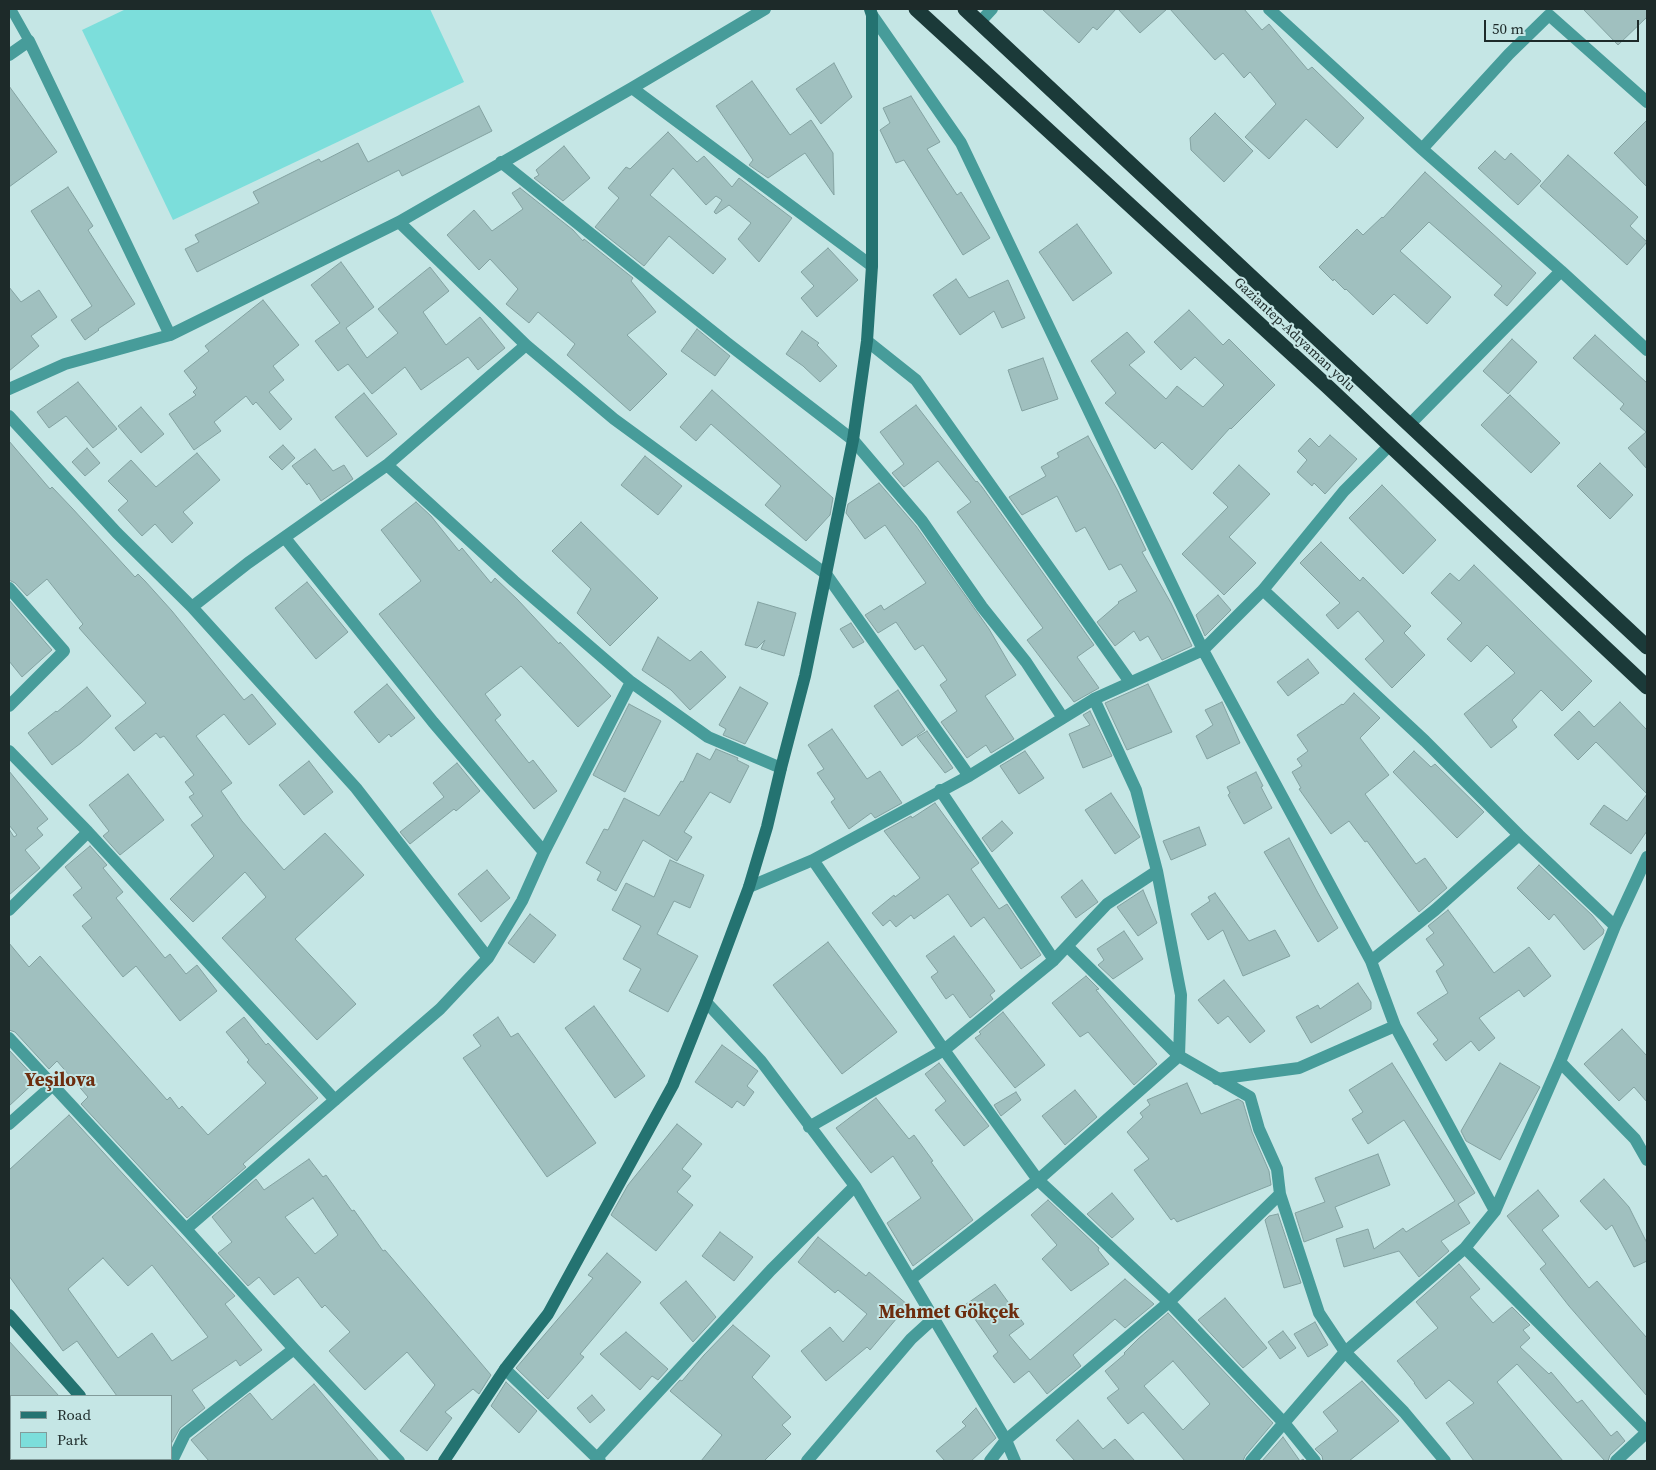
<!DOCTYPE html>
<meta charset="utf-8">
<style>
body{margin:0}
#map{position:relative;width:1656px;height:1470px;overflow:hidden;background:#c5e6e5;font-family:"Source Serif 4",serif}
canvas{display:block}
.frame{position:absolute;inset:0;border:10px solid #1d2a29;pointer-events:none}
.legend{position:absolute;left:10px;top:1395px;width:162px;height:65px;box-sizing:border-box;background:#c5e6e5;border:1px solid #829b9a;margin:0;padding:6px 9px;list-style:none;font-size:15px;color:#1d2a29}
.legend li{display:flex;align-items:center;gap:10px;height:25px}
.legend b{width:25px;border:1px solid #829b9a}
.scale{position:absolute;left:1484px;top:20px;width:155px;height:22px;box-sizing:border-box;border:2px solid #1d2a29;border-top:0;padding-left:6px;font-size:15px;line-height:18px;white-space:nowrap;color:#1d2a29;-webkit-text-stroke:4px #c5e6e5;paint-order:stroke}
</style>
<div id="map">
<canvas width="1656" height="1470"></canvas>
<div class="frame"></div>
<ul class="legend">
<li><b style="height:6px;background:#247371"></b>Road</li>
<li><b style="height:14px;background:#7cdedb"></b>Park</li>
</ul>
<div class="scale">50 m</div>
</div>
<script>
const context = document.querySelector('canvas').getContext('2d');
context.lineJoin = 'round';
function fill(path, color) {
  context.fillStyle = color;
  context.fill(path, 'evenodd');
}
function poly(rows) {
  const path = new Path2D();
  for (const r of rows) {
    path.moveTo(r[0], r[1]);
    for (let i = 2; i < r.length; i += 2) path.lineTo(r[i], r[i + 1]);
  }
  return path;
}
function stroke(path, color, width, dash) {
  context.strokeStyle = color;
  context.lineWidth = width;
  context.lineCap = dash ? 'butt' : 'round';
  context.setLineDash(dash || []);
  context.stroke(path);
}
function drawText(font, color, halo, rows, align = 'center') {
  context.font = font + ' "Source Serif 4",serif';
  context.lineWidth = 4;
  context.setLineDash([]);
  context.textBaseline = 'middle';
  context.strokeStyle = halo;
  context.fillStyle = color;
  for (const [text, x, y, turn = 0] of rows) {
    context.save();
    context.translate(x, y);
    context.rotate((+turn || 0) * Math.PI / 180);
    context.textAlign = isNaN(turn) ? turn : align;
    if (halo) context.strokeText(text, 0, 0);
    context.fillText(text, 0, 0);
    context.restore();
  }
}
fill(poly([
 [126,9,430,9,464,82,173,220,82,30]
]), '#7cdedb');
const building = poly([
 [1042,9,1116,9,1097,30,1093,27,1079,43,1042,9],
 [1118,9,1167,9,1140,33,1118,9],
 [1170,9,1244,9,1262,30,1269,24,1308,70,1312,67,1364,118,1337,148,1306,119,1269,159,1245,137,1276,104,1250,72,1244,78,1223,53,1215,60,1170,9],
 [1583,9,1647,9,1647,17,1618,45,1583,9],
 [834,63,852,97,821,124,796,89,834,63],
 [752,81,790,135,811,120,833,153,834,195,805,153,768,178,749,165,753,160,716,106,752,81],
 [9,86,57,152,9,187,9,86],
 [911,96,940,142,927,149,957,195,961,192,990,238,963,255,904,160,896,163,880,130,890,123,883,108,911,96],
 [479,106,492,131,402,176,399,170,197,272,185,249,199,242,195,235,259,203,253,192,319,159,321,162,358,143,368,162,479,106],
 [1215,113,1253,151,1224,182,1191,150,1190,138,1215,113],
 [1647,120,1647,187,1614,153,1647,120],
 [668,132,697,162,704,156,732,187,739,178,792,218,759,262,738,239,751,223,729,205,716,214,714,212,722,200,716,196,706,205,673,168,650,195,726,259,713,274,669,236,644,266,595,227,619,198,608,188,626,167,630,169,668,132],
 [564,146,590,178,563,201,534,178,539,175,536,170,564,146],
 [1495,151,1505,160,1511,153,1541,181,1518,205,1478,168,1495,151],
 [1568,155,1638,217,1630,226,1647,242,1627,265,1540,186,1568,155],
 [1425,172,1536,273,1507,306,1494,295,1502,286,1429,222,1400,251,1451,297,1427,324,1394,294,1373,315,1346,289,1345,290,1334,279,1333,281,1319,267,1357,229,1363,235,1382,217,1383,218,1425,172],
 [68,187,93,226,88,230,135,304,98,329,99,330,85,340,71,320,92,306,31,211,68,187],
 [520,188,573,230,583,241,584,239,633,278,631,281,656,312,627,335,667,374,630,411,567,355,575,344,538,312,529,323,506,304,518,289,490,259,479,270,447,235,474,210,492,231,523,209,512,193,520,188],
 [1077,224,1112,273,1073,301,1039,252,1077,224],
 [828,248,858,280,817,317,801,298,814,286,801,272,828,248],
 [341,262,374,307,346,328,367,358,398,333,378,309,430,267,449,291,423,312,446,345,480,317,505,348,478,370,468,357,421,390,405,367,372,394,348,364,338,371,315,341,340,323,311,285,341,262],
 [956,279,969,298,1008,280,1025,318,1002,328,994,311,960,335,933,295,956,279],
 [9,287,21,302,39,290,57,317,31,336,39,346,9,371,9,287],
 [263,300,299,345,273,366,284,380,269,392,292,419,280,430,256,402,253,405,246,396,214,422,221,431,194,450,169,414,196,395,193,392,197,388,184,371,209,351,205,346,263,300],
 [1189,310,1223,345,1229,339,1275,385,1231,429,1230,428,1192,470,1162,442,1155,449,1105,403,1116,393,1091,361,1127,332,1145,352,1129,365,1166,399,1177,386,1203,407,1224,385,1195,357,1181,370,1154,342,1189,310],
 [697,329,730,356,715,376,681,351,697,329],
 [802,331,819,343,817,345,837,366,820,382,803,366,786,354,802,331],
 [1595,335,1647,383,1647,469,1628,448,1646,432,1620,409,1624,404,1573,358,1595,335],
 [1512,339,1537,362,1508,394,1483,371,1512,339],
 [1043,358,1058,399,1022,411,1008,370,1043,358],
 [78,382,117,429,93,448,66,416,49,428,37,412,78,382],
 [712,390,833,498,830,515,806,541,765,505,781,486,711,424,696,441,680,427,712,390],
 [364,393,397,434,367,457,335,417,364,393],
 [1510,395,1560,443,1531,473,1481,425,1510,395],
 [916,405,976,482,977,481,982,487,1094,645,1077,657,1099,688,1074,702,1027,640,1043,628,957,512,971,502,938,461,904,487,892,473,904,464,880,432,916,405],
 [141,407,164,434,141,453,118,426,141,407],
 [1330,435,1357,459,1325,494,1314,483,1312,486,1297,472,1307,460,1298,451,1310,438,1319,447,1330,435],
 [1088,436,1118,491,1146,550,1142,552,1171,603,1192,646,1162,660,1148,636,1140,641,1134,631,1115,646,1097,622,1119,603,1118,602,1137,591,1121,564,1109,570,1085,527,1076,532,1057,496,1022,515,1009,497,1046,476,1041,467,1059,457,1057,453,1088,436],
 [9,441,50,489,52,487,72,508,135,577,138,574,145,581,172,611,244,700,252,694,276,724,249,745,224,714,196,736,232,783,221,791,242,821,284,870,325,833,364,875,295,939,356,1004,317,1040,222,938,266,897,245,872,193,922,170,899,214,856,191,825,203,816,189,797,194,794,185,782,194,775,164,736,160,738,156,733,134,751,115,728,146,703,79,628,83,624,47,579,27,596,15,583,9,580,9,441],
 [283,445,295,458,282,470,269,457,283,445],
 [87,448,100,463,85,476,72,462,87,448],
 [315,449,333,471,344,465,353,479,321,501,309,483,307,485,292,466,315,449],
 [197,453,220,480,183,512,193,523,172,543,155,524,142,536,118,510,128,501,108,481,131,460,156,487,197,453],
 [645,456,682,486,658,515,621,485,645,456],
 [1600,463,1633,495,1610,519,1577,486,1600,463],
 [1239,465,1270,494,1229,537,1256,563,1224,595,1182,554,1228,507,1213,493,1239,465],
 [879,483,916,526,989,629,1016,675,985,696,1014,739,991,753,986,745,967,758,941,722,957,711,940,685,947,680,923,645,915,650,896,622,878,633,865,615,881,605,884,610,926,583,885,525,865,539,846,513,848,504,879,483],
 [1382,485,1436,540,1403,574,1349,518,1382,485],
 [416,502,431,516,459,551,462,548,491,583,495,578,518,600,559,644,560,642,611,696,578,727,521,666,485,694,501,715,495,720,529,763,533,760,557,791,534,809,379,614,421,581,381,530,416,502],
 [581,522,658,598,610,646,577,613,591,589,552,551,581,522],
 [1321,542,1360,581,1363,577,1411,626,1404,633,1425,655,1392,688,1365,659,1384,641,1358,611,1338,629,1326,615,1340,603,1300,563,1321,542],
 [1474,565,1592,681,1562,711,1541,690,1512,720,1517,727,1491,748,1464,714,1515,673,1487,645,1471,662,1447,639,1462,623,1431,593,1450,573,1459,581,1474,565],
 [307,582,348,632,316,659,275,608,307,582],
 [1218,595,1231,610,1205,636,1196,615,1218,595],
 [9,600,52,650,22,677,9,661,9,600],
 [758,602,796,613,784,656,761,649,765,640,757,648,745,645,758,602],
 [851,623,864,642,853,648,840,629,851,623],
 [658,637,690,661,701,651,726,677,690,710,671,690,642,670,658,637],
 [1308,659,1319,673,1288,696,1277,682,1308,659],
 [387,684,415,718,391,737,389,734,379,743,354,712,387,684],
 [1148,684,1172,732,1127,750,1105,703,1148,684],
 [87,687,111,716,81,743,52,765,28,733,56,711,57,712,87,687],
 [740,687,768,703,745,744,723,735,726,729,719,725,740,687],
 [898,690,925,730,902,746,874,706,898,690],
 [1354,693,1380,718,1360,738,1389,775,1365,794,1416,864,1425,858,1447,888,1419,912,1367,841,1365,842,1349,821,1331,834,1299,789,1301,788,1292,772,1302,766,1297,759,1308,751,1297,735,1342,704,1343,705,1354,693],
 [1222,702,1240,743,1207,759,1196,736,1213,725,1205,710,1222,702],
 [1620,702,1647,730,1647,831,1631,854,1590,824,1604,805,1627,821,1647,794,1596,742,1578,760,1554,735,1579,711,1594,727,1620,702],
 [629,704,661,721,625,792,593,775,629,704],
 [1090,711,1112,756,1083,768,1069,734,1090,725,1083,715,1090,711],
 [832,729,867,779,880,771,902,803,875,818,871,813,849,829,831,802,835,799,817,773,824,769,808,745,832,729],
 [927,731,953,768,945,773,917,737,927,731],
 [716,749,738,758,737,760,749,766,730,803,710,792,684,832,692,837,677,861,643,840,616,891,597,880,601,872,586,863,604,829,608,830,624,798,659,816,681,781,683,782,697,753,710,760,716,749],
 [1025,751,1044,778,1019,794,1000,766,1025,751],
 [1414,751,1431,767,1435,764,1484,812,1457,838,1393,772,1414,751],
 [309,761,333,792,304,815,279,785,309,761],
 [457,763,480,791,456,811,454,809,410,844,400,832,444,797,433,783,457,763],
 [9,771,48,819,37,828,43,835,25,850,40,868,9,895,9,829,14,837,17,835,9,825,9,771],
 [1256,772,1263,786,1261,787,1272,808,1244,824,1228,795,1230,793,1227,787,1256,772],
 [128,774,164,820,120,855,103,836,109,831,89,805,128,774],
 [1111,793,1140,837,1115,854,1085,810,1111,793],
 [935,803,979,863,971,869,999,909,1007,904,1041,955,1021,969,984,917,971,927,948,894,914,919,911,915,896,927,890,920,883,926,872,913,894,895,895,897,920,878,884,831,911,816,912,818,935,803],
 [1002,821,1013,833,992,852,982,838,1002,821],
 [1199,827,1206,845,1171,860,1163,841,1199,827],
 [1289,838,1318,893,1338,928,1318,942,1264,852,1289,838],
 [90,846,107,865,103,868,123,892,116,898,165,958,170,954,186,974,197,965,217,991,180,1021,136,966,123,977,82,926,92,918,73,895,82,888,65,867,90,846],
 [670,860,704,875,690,908,674,901,657,934,698,956,668,1012,629,991,641,969,623,959,641,926,612,910,626,883,654,897,670,860],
 [1539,865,1592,915,1604,930,1603,934,1584,950,1554,914,1549,920,1517,888,1539,865],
 [487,870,510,898,481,922,458,894,487,870],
 [1082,880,1098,902,1076,918,1061,897,1082,880],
 [1143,890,1157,923,1138,936,1117,907,1143,890],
 [1215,893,1249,941,1275,930,1290,956,1243,976,1223,930,1208,940,1191,914,1210,901,1208,897,1215,893],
 [1448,910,1494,973,1529,947,1551,976,1524,997,1519,990,1479,1018,1495,1038,1479,1051,1471,1041,1446,1061,1433,1044,1438,1040,1417,1013,1448,993,1436,971,1444,965,1426,939,1434,933,1428,926,1448,910],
 [530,914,556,935,534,963,508,943,530,914],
 [1124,931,1143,959,1113,979,1098,965,1104,960,1097,949,1124,931],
 [954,936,995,991,990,995,993,999,970,1018,953,994,946,999,931,977,938,972,926,956,954,936],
 [828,942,897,1032,842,1074,773,985,828,942],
 [9,943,29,967,40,956,167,1100,170,1097,179,1109,182,1106,208,1135,266,1083,247,1062,249,1060,226,1032,244,1017,266,1045,268,1043,318,1098,243,1164,246,1167,187,1218,81,1104,88,1097,57,1061,49,1069,15,1032,9,1030,9,943],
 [1086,976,1099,989,1096,990,1157,1064,1134,1085,1088,1032,1080,1037,1052,1003,1086,976],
 [1224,980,1265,1031,1250,1043,1228,1016,1218,1024,1198,1000,1224,980],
 [1358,983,1371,1002,1371,1009,1311,1043,1296,1017,1318,1005,1320,1009,1358,983],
 [594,1006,645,1076,615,1098,565,1028,594,1006],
 [1003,1012,1045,1065,1015,1088,975,1038,981,1034,979,1032,1003,1012],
 [498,1017,511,1037,518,1033,596,1143,547,1177,463,1058,481,1046,473,1035,498,1017],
 [1622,1029,1647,1056,1647,1102,1634,1087,1619,1101,1584,1064,1622,1029],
 [722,1045,758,1071,747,1086,754,1092,744,1106,737,1101,732,1108,695,1082,722,1045],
 [9,1050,37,1080,9,1106,9,1050],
 [939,1063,989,1126,964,1146,935,1110,946,1101,925,1074,939,1063],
 [1392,1063,1475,1193,1458,1204,1470,1223,1441,1241,1449,1251,1419,1277,1399,1251,1344,1267,1336,1239,1368,1229,1374,1249,1403,1228,1406,1232,1455,1201,1404,1120,1368,1144,1352,1119,1363,1112,1349,1090,1392,1063],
 [1500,1063,1540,1087,1500,1160,1466,1141,1461,1131,1500,1063],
 [1187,1083,1201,1114,1238,1099,1243,1102,1252,1132,1269,1171,1271,1185,1177,1222,1174,1218,1171,1220,1134,1170,1149,1159,1127,1132,1143,1117,1140,1113,1150,1105,1147,1100,1187,1083],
 [1075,1090,1097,1117,1065,1145,1042,1116,1075,1090],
 [1016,1092,1021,1100,1001,1116,994,1105,1016,1092],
 [876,1098,909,1139,914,1135,933,1161,931,1162,973,1220,913,1266,887,1223,921,1198,893,1156,871,1173,836,1128,876,1098],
 [69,1115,235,1296,225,1304,262,1350,240,1366,236,1360,192,1390,205,1408,180,1428,171,1444,171,1396,117,1396,77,1341,63,1351,9,1276,9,1170,69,1115],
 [103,1258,128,1286,152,1265,208,1337,172,1361,152,1333,118,1358,68,1289,103,1258],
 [677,1124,702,1144,682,1169,691,1176,677,1192,693,1205,656,1251,611,1215,628,1185,677,1124],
 [1378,1154,1390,1185,1335,1207,1343,1227,1304,1242,1295,1213,1325,1202,1315,1178,1378,1154],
 [309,1159,323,1177,326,1175,352,1211,354,1210,383,1251,385,1250,491,1375,479,1394,473,1389,445,1412,452,1418,427,1451,400,1431,435,1385,407,1352,365,1390,329,1351,350,1332,325,1305,322,1308,298,1277,274,1295,259,1277,248,1286,218,1253,232,1242,212,1217,256,1179,264,1190,309,1159],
 [313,1198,338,1235,315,1254,285,1217,313,1198],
 [1604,1179,1629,1207,1647,1243,1647,1261,1634,1267,1612,1225,1606,1230,1580,1201,1604,1179],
 [1538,1190,1559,1216,1542,1230,1589,1288,1597,1281,1647,1338,1647,1396,1569,1306,1540,1269,1546,1264,1507,1216,1538,1190],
 [1112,1193,1134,1219,1112,1238,1087,1214,1112,1193],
 [1048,1200,1099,1248,1098,1250,1109,1264,1071,1291,1042,1259,1057,1245,1031,1215,1048,1200],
 [1278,1214,1301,1283,1284,1288,1265,1220,1269,1216,1278,1214],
 [720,1232,753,1257,734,1281,702,1256,720,1232],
 [818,1237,866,1276,869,1272,908,1305,870,1350,867,1347,826,1381,801,1351,830,1327,843,1342,867,1314,838,1290,835,1293,798,1262,818,1237],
 [607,1253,641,1282,580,1354,584,1357,548,1399,516,1368,593,1278,588,1275,607,1253],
 [1459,1264,1480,1289,1470,1297,1493,1323,1512,1307,1530,1325,1523,1330,1530,1338,1520,1347,1549,1374,1551,1372,1577,1403,1582,1400,1611,1436,1617,1431,1625,1441,1610,1455,1608,1461,1605,1461,1517,1364,1497,1382,1563,1461,1474,1461,1446,1423,1474,1403,1449,1380,1426,1399,1414,1383,1415,1383,1397,1361,1438,1328,1416,1302,1459,1264],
 [1125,1279,1154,1304,1125,1328,1115,1319,1073,1355,1081,1366,1047,1394,1029,1371,1014,1383,993,1356,998,1352,965,1305,995,1284,1024,1324,1009,1335,1030,1360,1125,1279],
 [686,1281,716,1317,693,1342,660,1303,686,1281],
 [1225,1298,1267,1348,1243,1368,1198,1320,1225,1298],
 [1168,1313,1273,1423,1245,1456,1243,1461,1185,1461,1143,1412,1128,1424,1107,1398,1119,1389,1105,1371,1125,1354,1124,1353,1138,1339,1168,1313],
 [1173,1361,1210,1404,1183,1430,1144,1386,1173,1361],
 [1315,1322,1328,1345,1308,1357,1294,1334,1315,1322],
 [733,1325,770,1356,752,1377,791,1417,782,1425,791,1434,764,1461,701,1461,722,1435,670,1391,680,1380,682,1381,704,1355,733,1325],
 [1283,1331,1296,1348,1280,1359,1268,1342,1283,1331],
 [626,1332,668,1369,658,1380,652,1376,640,1390,600,1354,626,1332],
 [9,1341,59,1396,9,1396,9,1341],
 [1362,1381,1399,1421,1349,1461,1323,1461,1322,1456,1315,1449,1338,1431,1323,1412,1362,1381],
 [506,1382,537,1411,519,1433,491,1406,506,1382],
 [314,1384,379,1461,209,1461,191,1440,250,1393,272,1420,314,1384],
 [592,1395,605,1410,590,1423,577,1408,592,1395],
 [976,1408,996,1438,971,1461,945,1461,936,1451,966,1426,962,1422,976,1408],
 [1078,1420,1103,1449,1115,1439,1135,1461,1075,1461,1056,1440,1078,1420],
 [1283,1437,1300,1461,1303,1459,1305,1461,1262,1461,1283,1437]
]);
fill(building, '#a0c0bf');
stroke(building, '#83a2a1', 1);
stroke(poly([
 [11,9,29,41]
]), '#479c9a', 10);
stroke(poly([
 [1269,9,1422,149,1561,271,1647,350],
 [872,15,961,143,1203,650,1371,961,1395,1026,1495,1211],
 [980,22,992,9],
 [9,55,29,41,170,335],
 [632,88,872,266],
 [1422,149,1509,54,1549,15,1647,102],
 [501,162,727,343,853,440,922,521,982,607,1026,662,1063,718],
 [399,222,526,345,614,419,826,574,969,776],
 [867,341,916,380,1130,682],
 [9,389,65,364,170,335,399,222,632,88,765,9],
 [9,416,117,533,192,607,356,788,488,958],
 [1410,424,1561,271],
 [387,465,514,581,631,682,708,737,781,768],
 [285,538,433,722,544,852],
 [9,588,64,651,9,706],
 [1263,590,1425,741,1519,835,1615,926],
 [192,607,248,563,387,465,526,345],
 [9,751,88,832,335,1100],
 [940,790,1054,960],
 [813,860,944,1050,1038,1180,1169,1302,1285,1424,1315,1461],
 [749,887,813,860,969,776,1094,699,1203,650,1263,590,1344,491,1389,446],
 [9,910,88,832],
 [1068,947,1179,1056,1250,1097,1259,1129,1277,1169,1280,1194,1319,1313,1345,1352,1404,1412,1445,1461],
 [1371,961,1435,910,1519,835],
 [706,1002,761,1061,855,1186,1006,1440,1015,1461],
 [9,1038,186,1229,294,1349,399,1461],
 [1560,1062,1635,1139,1647,1160],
 [1217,1079,1299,1068,1395,1026],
 [9,1124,53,1085],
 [809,1127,944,1050,1054,960,1107,904,1157,871],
 [186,1229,440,1009,488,958,522,901,544,852,631,682],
 [1465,1248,1647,1432],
 [911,1279,1038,1180,1179,1056,1181,995,1157,871,1136,790,1094,699],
 [505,1369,600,1461],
 [597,1458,771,1270,855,1186],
 [172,1461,185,1434,294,1349],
 [807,1461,911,1339,934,1318],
 [990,1461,1006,1440,1169,1302,1280,1194],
 [1251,1461,1345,1352,1465,1248,1495,1211,1560,1062,1615,926,1647,857],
 [1616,1461,1647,1432]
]), '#479c9a', 12);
stroke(poly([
 [9,1315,80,1396],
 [135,1459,137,1461],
 [444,1461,505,1369,548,1314,673,1085,706,1002,749,887,767,827,781,768,805,676,826,574,853,440,867,341,872,266,872,15,870,9]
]), '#247371', 12);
stroke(poly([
 [916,9,1328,387,1647,687],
 [965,9,1647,647]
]), '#1b3a39', 15);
drawText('14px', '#1d2a29', '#c5e6e5', [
 ["Gaziantep-Adıyaman yolu",1294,335,43]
]);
drawText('bold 19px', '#6d2d0e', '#c5e6e5', [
 ["Yeşilova",60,1081],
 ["Mehmet Gökçek",949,1313]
]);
</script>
